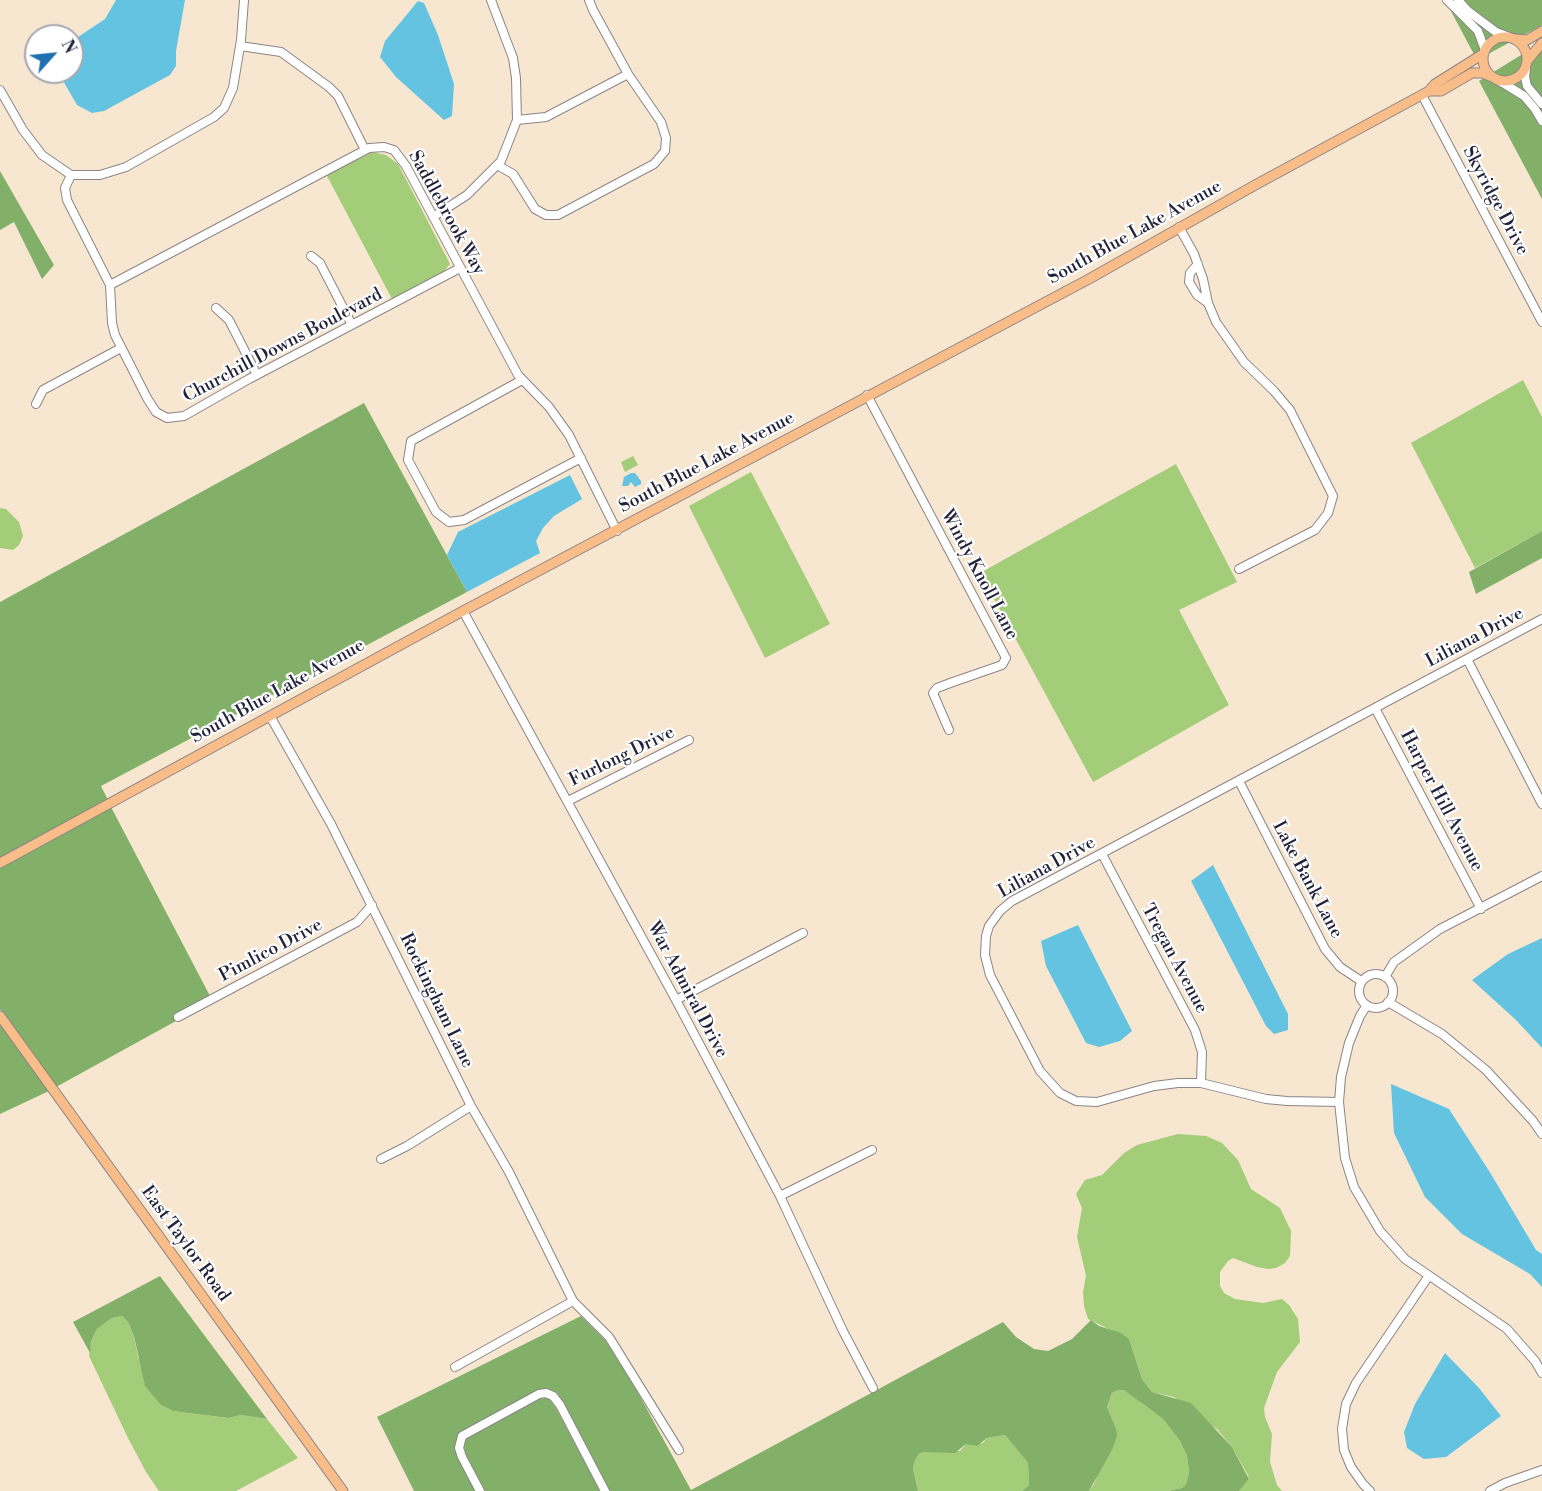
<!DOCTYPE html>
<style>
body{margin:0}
#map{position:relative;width:1542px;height:1491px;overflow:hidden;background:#f7e7d1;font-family:"Libre Bodoni",serif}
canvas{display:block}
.north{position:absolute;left:24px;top:24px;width:60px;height:60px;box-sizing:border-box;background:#fff;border:2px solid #a7a7b1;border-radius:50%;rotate:63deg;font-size:16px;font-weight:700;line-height:24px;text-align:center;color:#22223b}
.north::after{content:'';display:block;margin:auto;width:21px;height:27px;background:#1f6fb2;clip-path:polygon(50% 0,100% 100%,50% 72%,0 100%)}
</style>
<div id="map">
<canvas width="1542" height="1491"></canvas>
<div class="north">N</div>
</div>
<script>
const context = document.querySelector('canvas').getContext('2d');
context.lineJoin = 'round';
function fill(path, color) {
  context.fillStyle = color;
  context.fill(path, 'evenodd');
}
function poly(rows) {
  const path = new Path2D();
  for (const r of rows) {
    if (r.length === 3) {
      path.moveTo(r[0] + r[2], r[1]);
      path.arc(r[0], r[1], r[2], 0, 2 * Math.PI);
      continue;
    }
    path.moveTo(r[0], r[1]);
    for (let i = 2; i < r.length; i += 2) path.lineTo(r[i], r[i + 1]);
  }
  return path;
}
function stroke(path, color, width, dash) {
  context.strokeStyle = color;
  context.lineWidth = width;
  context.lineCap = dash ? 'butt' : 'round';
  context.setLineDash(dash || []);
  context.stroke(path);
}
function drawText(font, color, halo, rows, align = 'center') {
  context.font = font + ' "Libre Bodoni",serif';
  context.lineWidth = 4.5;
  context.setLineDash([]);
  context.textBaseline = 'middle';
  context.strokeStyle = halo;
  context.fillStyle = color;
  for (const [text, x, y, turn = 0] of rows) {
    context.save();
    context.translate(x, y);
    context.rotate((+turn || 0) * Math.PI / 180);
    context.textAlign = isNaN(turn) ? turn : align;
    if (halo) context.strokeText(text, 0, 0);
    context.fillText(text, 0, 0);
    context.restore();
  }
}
fill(poly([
 [372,152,386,155,398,164,450,264,444,271,392,299,326,174],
 [1523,380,1542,417,1542,531,1475,568,1411,443],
 [633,456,638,465,625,472,621,462],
 [1176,464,1237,582,1179,610,1229,705,1093,782,980,573],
 [751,472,830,624,765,658,689,506],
 [0,508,6,509,19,522,23,536,19,545,13,550,0,548],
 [1178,1134,1206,1136,1222,1143,1238,1160,1251,1189,1280,1208,1291,1231,1290,1256,1285,1263,1276,1268,1268,1269,1257,1267,1233,1258,1228,1261,1220,1272,1220,1286,1224,1293,1235,1299,1263,1303,1282,1299,1289,1305,1298,1319,1300,1342,1277,1372,1264,1408,1265,1417,1272,1434,1270,1462,1277,1485,1282,1491,1239,1491,1249,1479,1248,1475,1232,1447,1218,1430,1174,1397,1152,1392,1142,1379,1129,1339,1088,1319,1084,1306,1083,1292,1086,1276,1077,1237,1082,1208,1076,1194,1085,1180,1102,1175,1124,1153,1137,1145],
 [122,1316,128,1322,134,1336,138,1357,161,1405,173,1411,227,1418,241,1415,267,1419,298,1458,236,1491,159,1491,146,1472,128,1438,89,1356,91,1341,97,1329,112,1318],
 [1118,1390,1124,1390,1139,1399,1141,1403,1163,1419,1180,1441,1187,1456,1189,1472,1186,1484,1182,1488,1167,1491,1089,1491,1094,1484,1116,1428,1107,1407,1112,1393],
 [1005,1435,1028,1463,1029,1485,1022,1491,918,1491,913,1468,915,1460,919,1454,924,1452,960,1451,966,1444,983,1443,987,1438]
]), '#a3cd79');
fill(poly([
 [1445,0,1542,0,1542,25,1477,60],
 [1542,42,1542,199,1479,81],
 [0,171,54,265,42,279,14,222,0,230],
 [364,403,467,592,101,786,108,800,0,859,0,602],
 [1542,531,1542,558,1476,594,1469,572],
 [111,807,210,996,173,1015,176,1021,56,1087,0,1009,0,868],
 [0,1024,49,1091,0,1114],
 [160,1276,267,1419,241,1415,228,1418,173,1411,161,1405,145,1386,134,1336,128,1322,122,1316,112,1318,97,1329,91,1341,90,1353,73,1322],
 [581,1316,605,1340,637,1391,691,1490,1003,1322,1016,1337,1034,1349,1048,1351,1072,1339,1091,1320,1099,1326,1121,1333,1129,1339,1142,1379,1152,1392,1191,1403,1232,1447,1249,1479,1239,1491,1167,1491,1182,1488,1186,1484,1189,1472,1187,1456,1180,1441,1163,1419,1124,1390,1118,1390,1112,1393,1107,1407,1116,1428,1117,1436,1112,1450,1089,1491,1022,1491,1029,1485,1028,1463,1005,1435,987,1438,977,1446,966,1444,955,1453,924,1452,919,1454,915,1460,913,1468,918,1491,610,1491,564,1403,557,1393,546,1389,537,1390,458,1435,455,1450,476,1491,414,1491,377,1417],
 [545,1397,550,1399,556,1408,600,1491,485,1491,466,1455,464,1447,465,1438,539,1398]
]), '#82b069');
fill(poly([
 [116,0,185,0,176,51,176,66,170,75,104,111,92,113,77,105,58,72,72,72,72,41,105,19],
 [418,1,424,3,438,35,454,84,452,116,444,120,396,77,380,57,385,41],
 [631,473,635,473,641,481,641,484,635,487,631,482,628,486,622,486,624,477],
 [570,475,582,499,554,516,543,528,536,541,540,553,467,592,447,555,458,532],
 [1213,865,1288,1014,1288,1030,1274,1034,1266,1026,1191,881],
 [1078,925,1132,1031,1120,1041,1099,1047,1086,1043,1046,966,1041,941],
 [1542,938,1542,1048,1516,1020,1472,980,1508,954],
 [1391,1084,1449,1109,1491,1174,1536,1250,1542,1254,1542,1287,1530,1274,1462,1234,1425,1197,1394,1133],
 [1445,1353,1479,1388,1501,1416,1446,1457,1424,1459,1407,1448,1404,1432,1415,1404]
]), '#63c3e1');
const minor = poly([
 [1447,0,1478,31,1485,50],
 [1458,0,1468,11,1496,32,1509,37],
 [240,46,281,52,329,87,338,96,365,150],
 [1526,68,1525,77,1527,86,1542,104],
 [1498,80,1524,96,1535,109,1542,121],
 [0,90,23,130,42,155,71,175,100,175,126,167,214,117,224,108,233,88,241,40,244,0],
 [1422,95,1542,322],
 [517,120,546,117,628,74],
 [497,165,513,174,535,209,546,215,558,215,654,164,665,151,666,138,661,122,628,74,593,10,589,0],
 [71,175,65,188,67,200,110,285,112,323,115,335,147,398,156,412,167,418,184,416,249,379,460,268],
 [433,217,467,195,501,161,517,120,516,78,513,58,491,0],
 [1179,227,1194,254,1203,279,1208,303,1216,322,1244,362,1274,391,1290,410,1333,496,1328,513,1315,530,1239,569],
 [311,256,320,263,352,325],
 [1198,264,1190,273,1189,282,1197,295,1208,303],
 [110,285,369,148,384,147,394,150,406,166,518,375,549,407,569,435,617,531],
 [216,308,229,320,257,375],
 [522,380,411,441,408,460,436,512,449,522,464,520,581,458],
 [867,395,1006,658,1002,665,953,682,937,688,933,693,949,730],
 [36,404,43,390,121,348],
 [463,611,676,1000,780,1196,843,1331,873,1388],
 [1467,659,1542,804],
 [1375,708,1481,909],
 [270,716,331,824,471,1106,509,1172,573,1301,609,1337,679,1450],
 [1239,781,1325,949,1340,967,1361,981],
 [568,801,689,740],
 [1102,854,1195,1030,1202,1052,1201,1083],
 [1376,991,17],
 [1385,977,1394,962,1440,929,1542,876],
 [676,1000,803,933],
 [1388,1002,1442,1034,1486,1070,1533,1121,1542,1134],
 [1367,1005,1360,1016,1349,1043,1341,1077,1339,1102,1345,1158,1354,1187,1380,1231,1405,1259,1507,1329,1535,1361,1542,1373],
 [178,1017,357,922,372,905],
 [1339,1102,1287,1101,1266,1099,1201,1083,1178,1083,1154,1086,1097,1102,1076,1101,1060,1093,1040,1071,990,975,985,955,986,936,989,926,1000,911,1012,901,1542,619],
 [381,1159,407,1146,471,1106],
 [780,1196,872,1150],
 [455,1367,573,1301],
 [480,1491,462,1457,459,1448,462,1436,539,1394,546,1393,553,1396,560,1405,605,1491],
 [1370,1491,1363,1484,1351,1467,1344,1450,1342,1429,1346,1404,1356,1383,1428,1277],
 [1490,1491,1505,1483,1542,1470]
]);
const major = poly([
 [1505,59,22],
 [1516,39,1527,40,1542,31],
 [1527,61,1542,43],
 [1429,91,1441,91,1472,73,1483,73,1490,76],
 [0,863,463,611,1089,279,1257,184,1429,91,1435,84,1483,54],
 [0,1016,343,1491]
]);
stroke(minor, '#8c8486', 10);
stroke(major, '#8c8486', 11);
stroke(minor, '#fff', 8);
stroke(major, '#f9bd89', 9);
drawText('18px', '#22223b', '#fff', [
 ["Skyridge Drive",1495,201,62],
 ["Saddlebrook Way",446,213,61],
 ["South Blue Lake Avenue",1135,233,-29],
 ["Churchill Downs Boulevard",283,346,-28],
 ["South Blue Lake Avenue",707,463,-28],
 ["Windy Knoll Lane",979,575,62],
 ["Liliana Drive",1475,638,-28],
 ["South Blue Lake Avenue",278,692,-29],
 ["Furlong Drive",622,757,-26],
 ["Harper Hill Avenue",1441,801,62],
 ["Liliana Drive",1047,868,-29],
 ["Lake Bank Lane",1307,880,62],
 ["Pimlico Drive",271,951,-28],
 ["Tregan Avenue",1174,959,62],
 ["War Admiral Drive",687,990,62],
 ["Rockingham Lane",436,1001,64],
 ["East Taylor Road",185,1244,54]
]);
</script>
